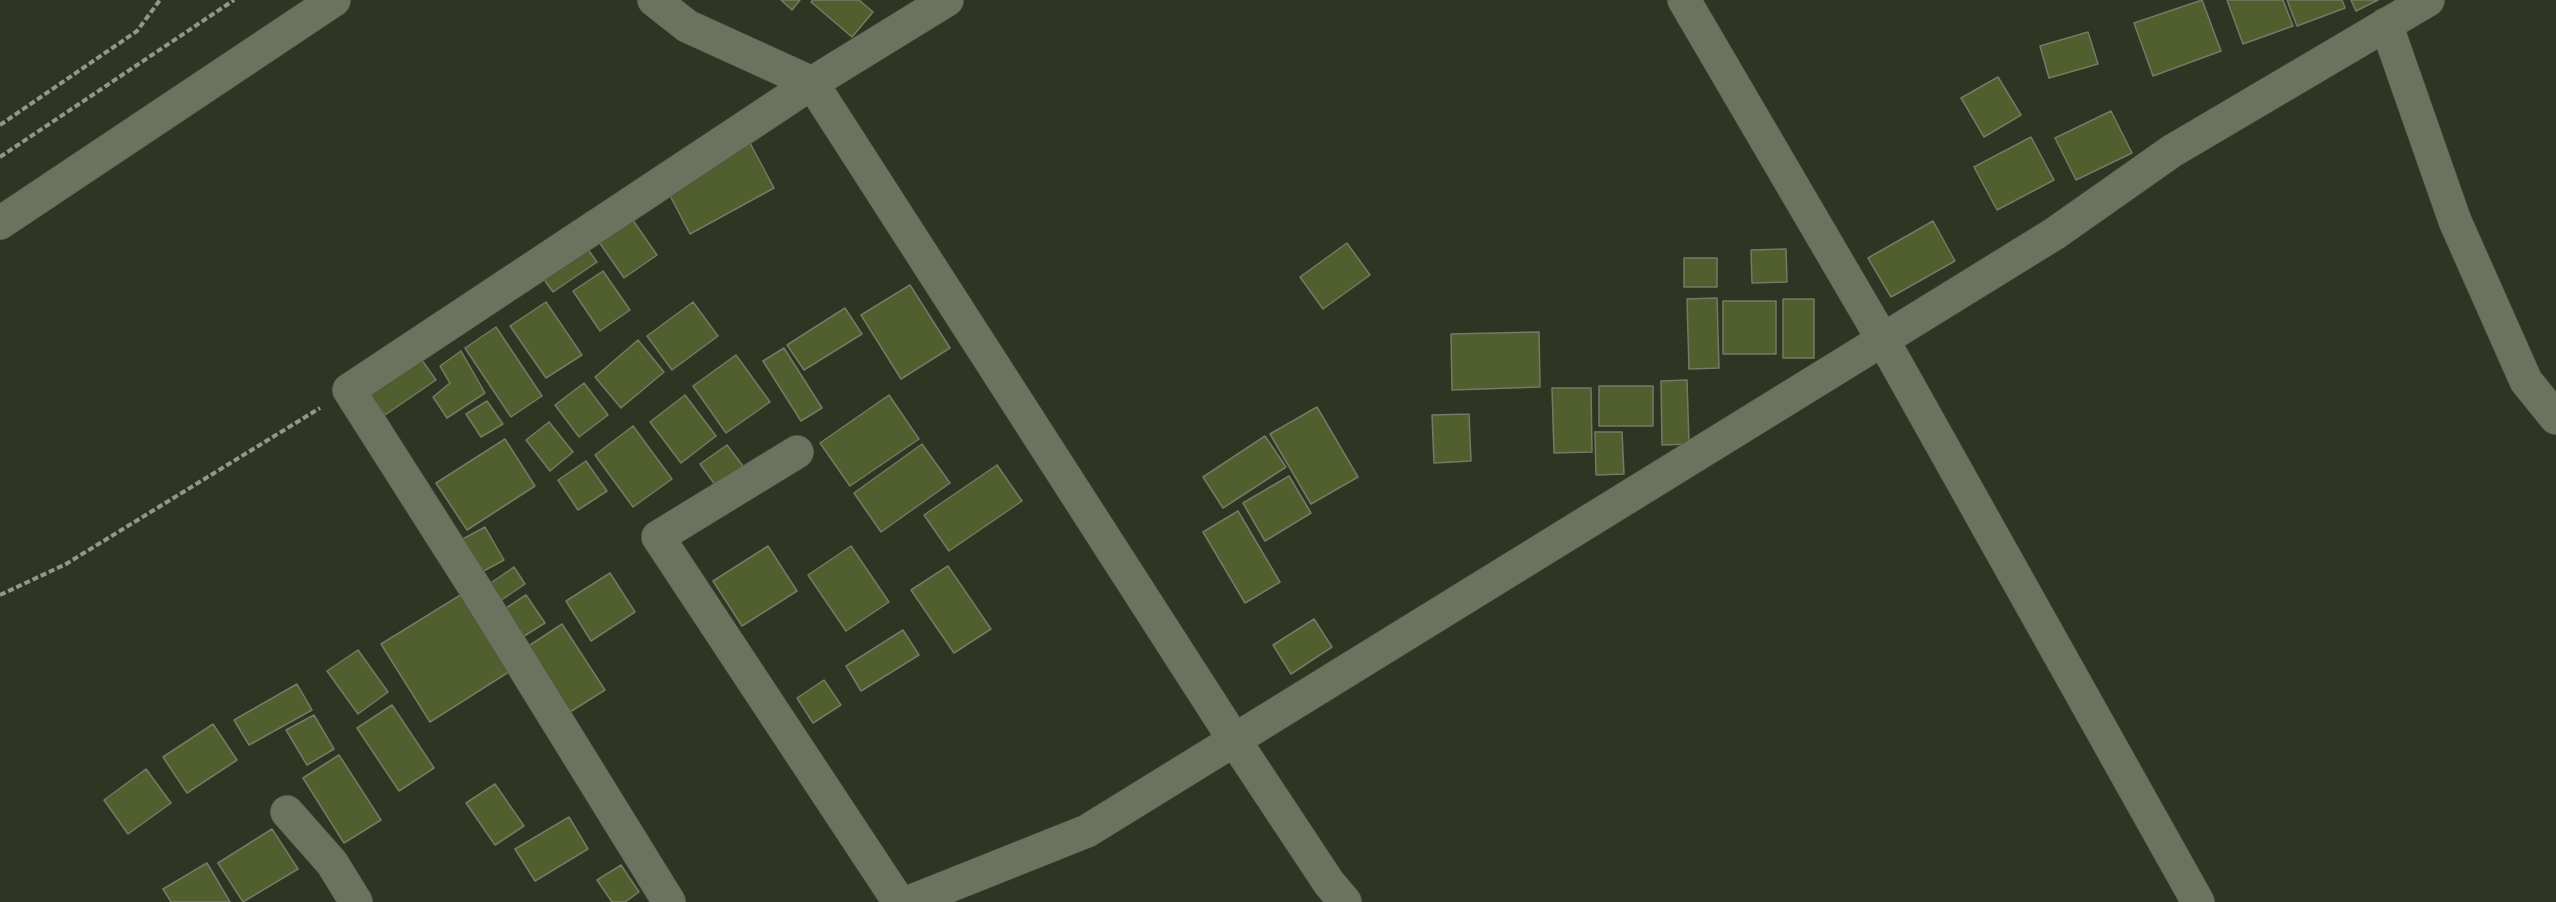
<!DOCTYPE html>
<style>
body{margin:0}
canvas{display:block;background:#303523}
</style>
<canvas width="2556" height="902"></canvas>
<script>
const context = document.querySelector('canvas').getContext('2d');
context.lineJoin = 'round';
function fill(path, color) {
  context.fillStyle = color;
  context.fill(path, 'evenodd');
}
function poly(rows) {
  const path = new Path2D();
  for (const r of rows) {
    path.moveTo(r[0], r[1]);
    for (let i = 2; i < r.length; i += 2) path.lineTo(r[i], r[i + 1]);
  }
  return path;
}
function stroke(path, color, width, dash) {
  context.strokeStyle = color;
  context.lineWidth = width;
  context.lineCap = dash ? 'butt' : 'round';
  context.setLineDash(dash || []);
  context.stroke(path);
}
const building = poly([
 [781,0,800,0,792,10,781,0],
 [813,0,859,0,873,12,852,37,811,2,813,0],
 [2202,0,2221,51,2153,76,2134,23,2202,0],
 [2227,0,2283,0,2293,26,2243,44,2227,0],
 [2287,0,2342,0,2345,8,2297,26,2287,0],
 [2351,0,2378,0,2356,11,2351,0],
 [2088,32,2098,64,2049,78,2040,46,2088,32],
 [1998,77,2021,115,1984,137,1961,98,1998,77],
 [2111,111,2132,153,2076,180,2055,138,2111,111],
 [2031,137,2054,180,1997,210,1974,167,2031,137],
 [750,143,774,188,690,234,666,188,750,143],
 [630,216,657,255,624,278,597,239,630,216],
 [1933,221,1955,261,1891,297,1868,258,1933,221],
 [1347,243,1370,275,1323,309,1300,277,1347,243],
 [584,244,597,262,553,292,540,274,584,244],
 [1786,249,1787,282,1752,283,1751,250,1786,249],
 [1684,258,1717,258,1717,287,1684,287,1684,258],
 [603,271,630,310,600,331,573,291,603,271],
 [910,285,950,348,901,379,861,315,910,285],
 [1717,298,1719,368,1689,369,1687,299,1717,298],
 [1783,299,1814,299,1814,358,1783,358,1783,299],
 [1723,301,1776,301,1776,354,1723,354,1723,301],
 [546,302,582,355,546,378,510,326,546,302],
 [693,302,718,336,672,370,647,336,693,302],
 [845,308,862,334,804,370,787,345,845,308],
 [496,327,542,396,511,417,465,348,496,327],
 [1539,332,1540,387,1452,390,1451,334,1539,332],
 [638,340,664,372,621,408,595,377,638,340],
 [784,348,822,408,801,421,763,361,784,348],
 [461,351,485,393,447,418,433,397,450,383,440,366,461,351],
 [736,355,770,402,726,433,693,386,736,355],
 [419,356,436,380,385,415,368,391,419,356],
 [1687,380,1689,444,1662,445,1661,381,1687,380],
 [584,383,608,415,579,437,555,405,584,383],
 [1599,386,1653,386,1653,426,1599,426,1599,386],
 [1552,388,1591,388,1592,452,1554,453,1552,388],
 [685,395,716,436,681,463,650,422,685,395],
 [889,395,919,439,850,486,820,443,889,395],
 [487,401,503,424,481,437,466,414,487,401],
 [1317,407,1358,477,1311,504,1270,434,1317,407],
 [1469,414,1471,461,1434,463,1432,415,1469,414],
 [549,422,573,452,550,471,526,440,549,422],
 [633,426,672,479,633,507,595,455,633,426],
 [1595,432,1622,432,1624,474,1596,475,1595,432],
 [1265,436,1286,467,1223,508,1203,477,1265,436],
 [505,439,535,486,467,530,436,483,505,439],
 [922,444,950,483,881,532,854,493,922,444],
 [727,445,743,466,716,486,700,464,727,445],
 [586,461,607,491,578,510,558,480,586,461],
 [997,465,1022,501,949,551,924,515,997,465],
 [1289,476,1311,513,1265,541,1243,503,1289,476],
 [1238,511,1280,582,1245,603,1203,532,1238,511],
 [485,527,504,560,478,574,459,541,485,527],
 [768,546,797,591,742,626,713,581,768,546],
 [851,546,889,602,846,631,808,575,851,546],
 [948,566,991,629,954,653,911,590,948,566],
 [514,567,525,584,497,603,485,587,514,567],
 [610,573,635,612,591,641,566,601,610,573],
 [467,591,515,668,430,722,381,644,467,591],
 [526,595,545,623,521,638,503,610,526,595],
 [1314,619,1332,647,1291,674,1273,645,1314,619],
 [562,624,605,690,570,712,527,647,562,624],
 [903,630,919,655,861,691,846,666,903,630],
 [358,650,388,692,358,714,327,671,358,650],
 [824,680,841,705,813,723,797,698,824,680],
 [297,684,312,710,249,745,234,720,297,684],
 [392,705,434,768,399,791,357,728,392,705],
 [314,715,334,749,307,765,286,730,314,715],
 [213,724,237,760,187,793,163,757,213,724],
 [339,755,381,820,344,843,303,778,339,755],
 [146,769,171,803,128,834,104,800,146,769],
 [495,784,524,826,495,845,466,803,495,784],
 [569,817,588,849,535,881,515,849,569,817],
 [272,829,298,869,243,902,218,863,272,829],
 [207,863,230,902,171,902,163,889,207,863],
 [621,865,639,892,625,902,612,902,597,880,621,865]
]);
fill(building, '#515e2e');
stroke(building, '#747a66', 1.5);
const minor = poly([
 [654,0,687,26,812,83,1235,741,1329,883,1345,902],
 [1684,0,1883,340,2198,902],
 [2386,24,2455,221,2526,381,2556,418],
 [797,452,658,537,899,902],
 [287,812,332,863,356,902],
 [669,902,475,588,349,390,812,83,947,0],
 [909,902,1087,831,2054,234,2172,151,2428,0]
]);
const tertiary = poly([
 [0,223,334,0]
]);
stroke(minor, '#4b5040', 34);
stroke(tertiary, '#4b5040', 34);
stroke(poly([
 [0,125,137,31,160,0],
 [0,157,234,0],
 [0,595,66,564,320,408]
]), '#939788', 4, [6, 3]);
stroke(minor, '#6c725e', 33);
stroke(tertiary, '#6c725e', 33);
</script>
